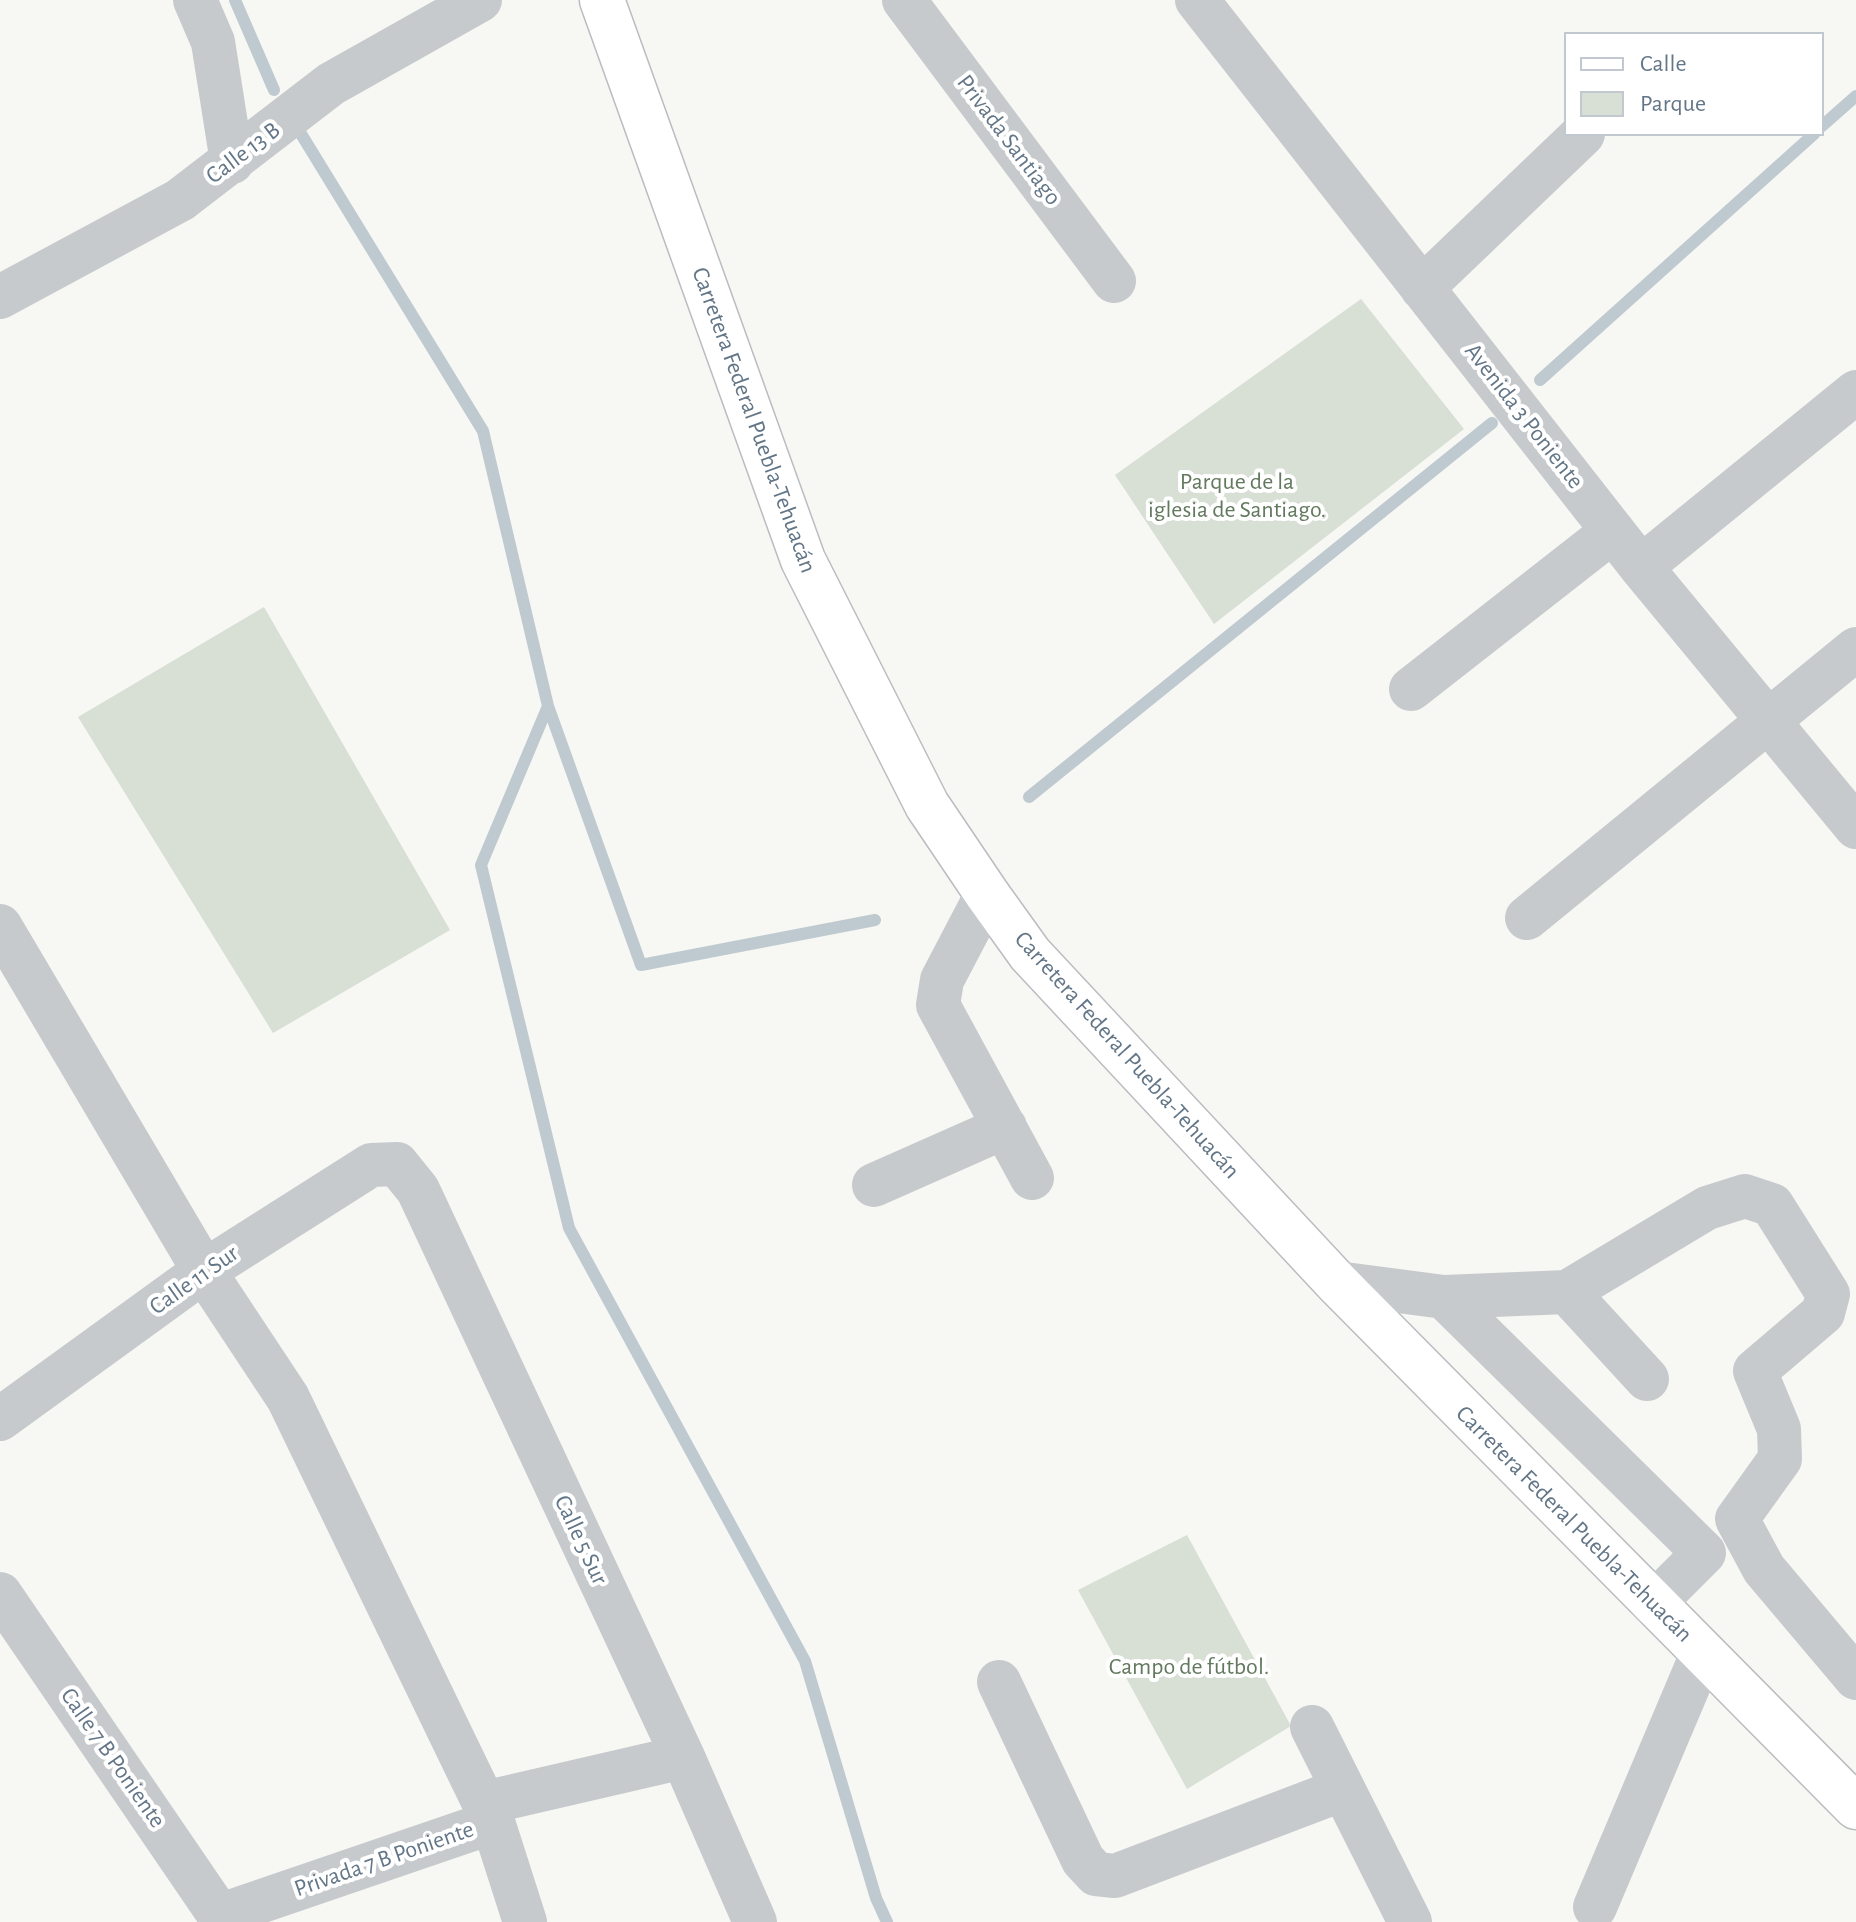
<!DOCTYPE html>
<meta charset="utf-8">
<style>
body{margin:0}
#map{position:relative;width:1856px;height:1922px;overflow:hidden;background:#f7f7f3;font-family:"Alegreya Sans",sans-serif}
canvas{display:block}
.legend{position:absolute;left:1564px;top:32px;width:260px;height:104px;box-sizing:border-box;background:#fff;border:2px solid #c1c8cf;margin:0;padding:10px 14px;list-style:none;font-size:24px;color:#637687}
.legend li{display:flex;align-items:center;gap:16px;height:40px}
.legend b{width:40px;border:2px solid #c1c8cf}
</style>
<div id="map">
<canvas width="1856" height="1922"></canvas>
<ul class="legend">
<li><b style="height:10px;background:#fff"></b>Calle</li>
<li><b style="height:22px;background:#d8dfd4"></b>Parque</li>
</ul>
</div>
<script>
const context = document.querySelector('canvas').getContext('2d');
context.lineJoin = 'round';
function fill(path, color) {
  context.fillStyle = color;
  context.fill(path, 'evenodd');
}
function poly(rows) {
  const path = new Path2D();
  for (const r of rows) {
    path.moveTo(r[0], r[1]);
    for (let i = 2; i < r.length; i += 2) path.lineTo(r[i], r[i + 1]);
  }
  return path;
}
function stroke(path, color, width, dash) {
  context.strokeStyle = color;
  context.lineWidth = width;
  context.lineCap = dash ? 'butt' : 'round';
  context.setLineDash(dash || []);
  context.stroke(path);
}
function drawText(font, color, halo, rows, align = 'center') {
  context.font = font + ' "Alegreya Sans",sans-serif';
  context.lineWidth = 8;
  context.setLineDash([]);
  context.textBaseline = 'middle';
  context.strokeStyle = halo;
  context.fillStyle = color;
  for (const [text, x, y, turn = 0] of rows) {
    context.save();
    context.translate(x, y);
    context.rotate((+turn || 0) * Math.PI / 180);
    context.textAlign = isNaN(turn) ? turn : align;
    if (halo) context.strokeText(text, 0, 0);
    context.fillText(text, 0, 0);
    context.restore();
  }
}
fill(poly([
 [1361,299,1464,429,1214,624,1115,475],
 [264,607,450,930,273,1033,78,717],
 [1187,1535,1291,1726,1187,1789,1078,1590]
]), '#d8dfd4');
stroke(poly([
 [235,0,274,90],
 [295,124,483,431,548,706,481,865,569,1228,805,1661,876,1898,887,1922],
 [1822,126,1856,96],
 [1540,380,1814,134],
 [548,706,641,965,875,920],
 [1029,797,1492,423]
]), '#bfcad0', 12);
const major = poly([
 [602,0,803,560,927,805,987,894,1030,954,1337,1283,1856,1807]
]);
stroke(major, '#b9bdc1', 47);
stroke(poly([
 [195,0,213,42,232,162],
 [904,0,1114,281],
 [1197,0,1641,567,1856,827],
 [1422,288,1583,134],
 [0,297,180,200,331,84,480,0],
 [1641,567,1856,392],
 [1411,689,1613,531],
 [987,894,942,980,938,1005,1032,1178],
 [1527,918,1856,649],
 [0,926,204,1271,288,1398,493,1822,525,1922],
 [874,1185,1005,1127],
 [1337,1283,1444,1297,1567,1292,1707,1208,1745,1196,1772,1205,1828,1294,1823,1313,1755,1371,1779,1429,1780,1459,1737,1519,1764,1569,1856,1678],
 [1567,1292,1647,1379],
 [1444,1297,1704,1553,1653,1604],
 [0,1419,204,1271,371,1165,397,1164,418,1190,683,1757,755,1922],
 [0,1594,224,1922],
 [999,1682,1083,1860,1096,1874,1115,1876,1341,1790],
 [1312,1727,1410,1922],
 [484,1803,683,1757],
 [1595,1907,1702,1654],
 [221,1915,493,1822]
]), '#c6cacd', 44);
stroke(major, '#fff', 44);
drawText('24px', '#637687', '#fff', [
 ["Privada Santiago",1009,140,53],
 ["Calle 13 B",243,153,-37],
 ["Avenida 3 Poniente",1524,416,52],
 ["Carretera Federal Puebla-Tehuacán",754,420,70],
 ["Carretera Federal Puebla-Tehuacán",1127,1055,48],
 ["Calle 11 Sur",194,1280,-35],
 ["Carretera Federal Puebla-Tehuacán",1574,1524,45],
 ["Calle 5 Sur",581,1540,65],
 ["Calle 7 B Poniente",113,1758,55],
 ["Privada 7 B Poniente",384,1859,-19]
]);
drawText('24px', '#63795e', '#fff', [
 ["Parque de la",1237,482],
 ["iglesia de Santiago.",1237,510],
 ["Campo de fútbol.",1189,1667]
]);
</script>
